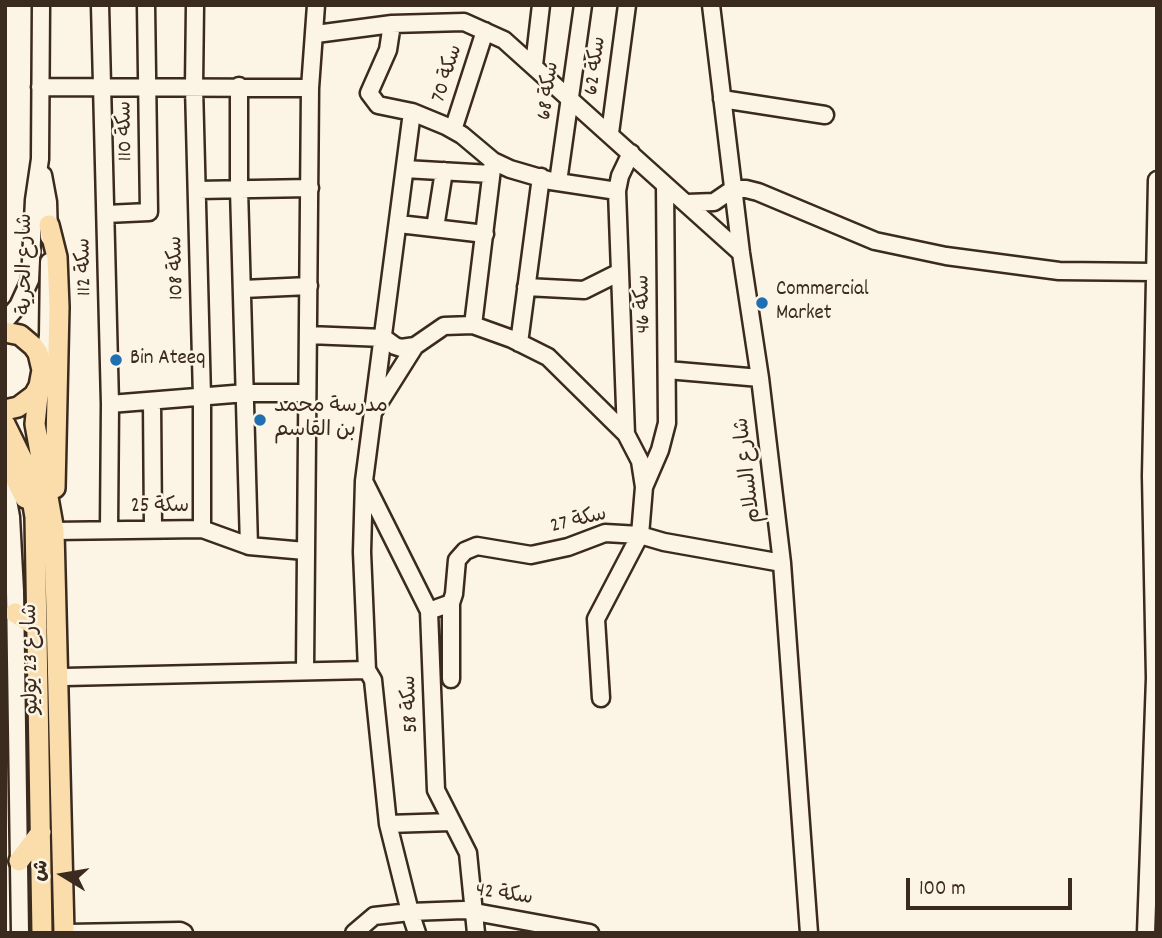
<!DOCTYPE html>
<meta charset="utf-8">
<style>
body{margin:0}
#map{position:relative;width:1162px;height:938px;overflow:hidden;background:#fcf5e5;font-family:Dekko,"Playpen Sans Arabic",sans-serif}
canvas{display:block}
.frame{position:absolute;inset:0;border:7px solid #3b2a1e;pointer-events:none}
.north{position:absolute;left:28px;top:840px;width:70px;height:70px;-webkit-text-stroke:5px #fcf5e5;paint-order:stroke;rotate:281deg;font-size:19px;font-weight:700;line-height:28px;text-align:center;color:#3b2a1e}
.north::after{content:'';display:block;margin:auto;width:24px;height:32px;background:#3b2a1e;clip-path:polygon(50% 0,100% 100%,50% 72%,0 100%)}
.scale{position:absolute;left:906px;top:878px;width:166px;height:32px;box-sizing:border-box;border:4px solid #3b2a1e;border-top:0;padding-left:9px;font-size:21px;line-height:24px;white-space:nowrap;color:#3b2a1e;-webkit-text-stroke:5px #fcf5e5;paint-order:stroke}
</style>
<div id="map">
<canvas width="1162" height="938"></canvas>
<div class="frame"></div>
<div class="north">ش</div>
<div class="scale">100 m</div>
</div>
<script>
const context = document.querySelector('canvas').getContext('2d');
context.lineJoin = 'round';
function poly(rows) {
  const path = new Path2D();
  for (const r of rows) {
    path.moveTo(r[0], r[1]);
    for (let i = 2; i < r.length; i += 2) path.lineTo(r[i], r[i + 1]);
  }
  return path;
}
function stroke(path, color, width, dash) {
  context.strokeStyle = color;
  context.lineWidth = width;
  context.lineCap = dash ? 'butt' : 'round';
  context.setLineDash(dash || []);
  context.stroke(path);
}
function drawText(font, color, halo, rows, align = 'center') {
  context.font = font + ' Dekko,"Playpen Sans Arabic",sans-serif';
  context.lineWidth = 5;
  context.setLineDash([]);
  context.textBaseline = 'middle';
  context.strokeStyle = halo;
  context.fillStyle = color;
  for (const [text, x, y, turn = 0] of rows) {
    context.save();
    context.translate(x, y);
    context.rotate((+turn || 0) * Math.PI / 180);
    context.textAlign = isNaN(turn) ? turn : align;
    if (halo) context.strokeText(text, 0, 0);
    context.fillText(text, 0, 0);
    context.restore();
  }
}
const minor = poly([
 [100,5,110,404,109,529],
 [195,5,194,87,202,397,202,529],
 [711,5,741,253,760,378,782,563,809,933],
 [392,24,388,50,369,93,378,105,412,112,446,126,462,135,493,161,510,169,551,181,617,191],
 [316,34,392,24,464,22,504,40,741,253],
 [534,65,541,5],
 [239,86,239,189,249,546],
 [40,87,310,88],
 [722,99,825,115],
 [453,130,485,31],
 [610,133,627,5],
 [405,169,491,174],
 [43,175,48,202,49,237],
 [558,182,583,5],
 [197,190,310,188],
 [687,203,714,202,733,189,746,189,758,192,875,241,946,256,1059,271,1154,272],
 [106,214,149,212,146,5],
 [399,224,485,234],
 [435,228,444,171],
 [526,287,584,290,620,272],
 [243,289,309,286],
 [5,321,18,306,30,280,34,200,40,159,41,5],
 [473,325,493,161],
 [308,335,384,338,395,346,401,348,415,346],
 [519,343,541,177],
 [43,366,48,336,49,262],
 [667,370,760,378],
 [152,401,153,529],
 [110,404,246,393,307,393],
 [374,411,415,346,444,326,473,325,512,339,548,357,626,434,640,461,644,487,640,535,596,619,601,698],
 [626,434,617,191,620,176,631,153],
 [365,483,429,611,436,790,468,853,476,933],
 [5,484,11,517,15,591,20,933],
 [644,487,660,450,667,423,665,185],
 [54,531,202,529,249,546,305,551],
 [451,603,451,679],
 [429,611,451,603,454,594,457,560,465,551,477,546,531,555,568,547,605,533,640,535,664,542,782,563],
 [305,670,310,88,316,5],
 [367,670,362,552,364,481,412,112],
 [56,671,65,677,367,670,373,680,388,824,410,912,417,933],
 [388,824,451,822],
 [68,933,180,931,184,933],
 [354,933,374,916,410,912,464,910,590,933],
 [1146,933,1155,678,1151,476,1157,180]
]);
const major = poly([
 [49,225,57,257,59,307,55,488],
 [5,332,20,335,33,346,38,353,42,370,39,386,34,395,18,407,5,410],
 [39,386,35,424,54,531,64,933],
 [5,424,27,469,35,517,42,933],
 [5,458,25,498],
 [15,613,37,627],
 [19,861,41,832]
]);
stroke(minor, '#3b2a1e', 21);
stroke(major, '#3b2a1e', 24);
stroke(minor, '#fcf5e5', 16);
stroke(major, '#faddab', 19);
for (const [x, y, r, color] of [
 [762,303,7,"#1f6fb2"],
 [116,360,7,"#1f6fb2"],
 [260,420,7,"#1f6fb2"]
]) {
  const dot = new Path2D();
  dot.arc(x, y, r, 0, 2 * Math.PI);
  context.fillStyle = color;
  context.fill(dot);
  stroke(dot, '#fcf5e5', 2.5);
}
drawText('21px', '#3b2a1e', '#fcf5e5', [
 ["سكة 62",597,66,-82],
 ["سكة 70",449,74,-72],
 ["سكة 68",550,91,-82],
 ["سكة 110",127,131,-91],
 ["شارع الحرية",27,264,-90],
 ["سكة 112",86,267,-91],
 ["سكة 108",178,268,-91],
 ["سكة 46",645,304,-91],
 ["شارع السلام",750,470,-97],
 ["سكة 25",160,508],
 ["سكة 27",579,522,-13],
 ["شارع 23 يوليو",33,659,-91],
 ["سكة 58",412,704,-92],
 ["سكة 42",504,896,9]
]);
drawText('21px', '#3b2a1e', '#fcf5e5', [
 ["Commercial",776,291],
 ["Market",776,315],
 ["Bin Ateeq",130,360],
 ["مدرسة محمد",274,408],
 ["بن القاسم",274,432]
], 'left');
</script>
